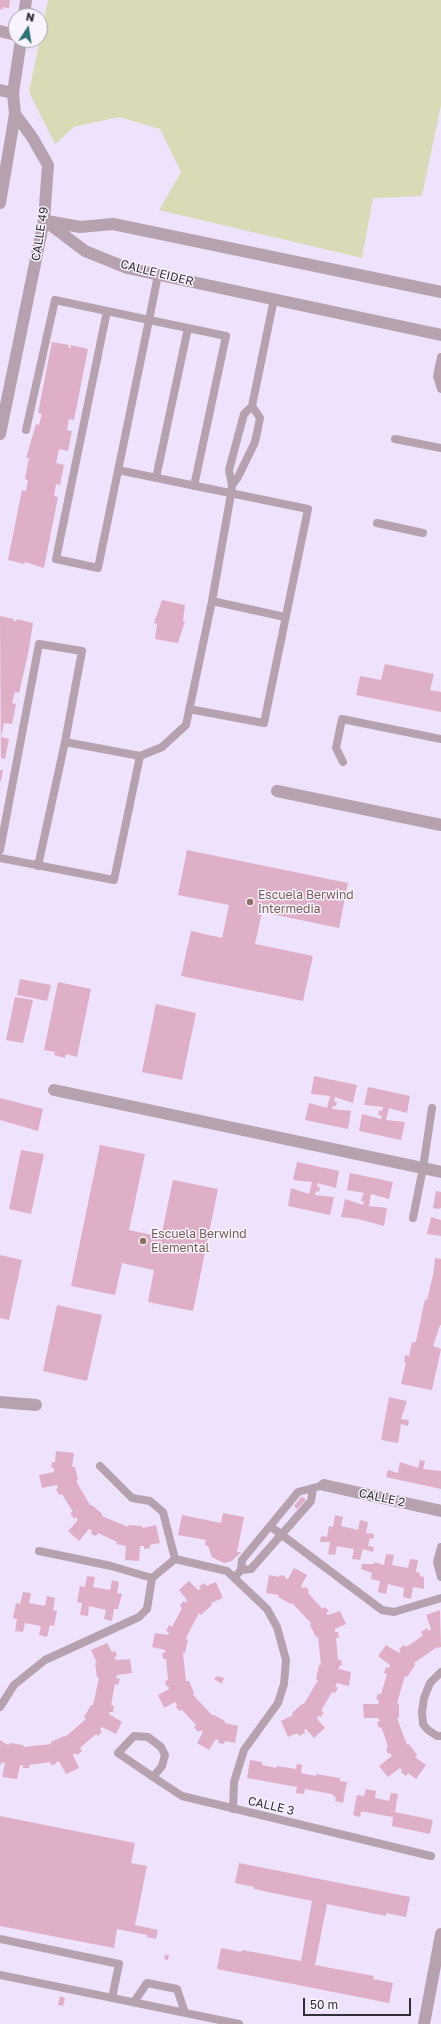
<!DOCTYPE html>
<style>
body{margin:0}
#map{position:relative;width:441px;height:2024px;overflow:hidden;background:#efe2fd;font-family:"Golos Text",sans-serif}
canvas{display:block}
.north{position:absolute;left:8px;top:8px;width:40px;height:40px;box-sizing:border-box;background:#f8f3fe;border:1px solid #a9a4af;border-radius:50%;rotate:12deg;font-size:11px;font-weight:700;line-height:16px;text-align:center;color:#332e38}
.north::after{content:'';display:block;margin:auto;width:14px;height:18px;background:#297375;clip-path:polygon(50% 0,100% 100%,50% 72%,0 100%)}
.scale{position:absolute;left:303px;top:1998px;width:108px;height:18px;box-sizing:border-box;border:2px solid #332e38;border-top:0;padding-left:5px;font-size:12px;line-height:14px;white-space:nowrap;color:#332e38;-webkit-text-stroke:3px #f8f3fe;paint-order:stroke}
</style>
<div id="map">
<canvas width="441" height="2024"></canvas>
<div class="north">N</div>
<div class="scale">50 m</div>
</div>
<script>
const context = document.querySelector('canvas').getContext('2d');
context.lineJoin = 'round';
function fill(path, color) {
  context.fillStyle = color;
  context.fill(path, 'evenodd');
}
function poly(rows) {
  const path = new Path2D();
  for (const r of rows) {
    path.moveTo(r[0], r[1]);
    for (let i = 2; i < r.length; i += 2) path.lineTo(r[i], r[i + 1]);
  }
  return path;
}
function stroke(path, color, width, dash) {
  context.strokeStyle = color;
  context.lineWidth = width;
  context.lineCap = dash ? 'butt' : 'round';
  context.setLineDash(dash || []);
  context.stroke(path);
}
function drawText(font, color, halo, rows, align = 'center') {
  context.font = font + ' "Golos Text",sans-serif';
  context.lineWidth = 3;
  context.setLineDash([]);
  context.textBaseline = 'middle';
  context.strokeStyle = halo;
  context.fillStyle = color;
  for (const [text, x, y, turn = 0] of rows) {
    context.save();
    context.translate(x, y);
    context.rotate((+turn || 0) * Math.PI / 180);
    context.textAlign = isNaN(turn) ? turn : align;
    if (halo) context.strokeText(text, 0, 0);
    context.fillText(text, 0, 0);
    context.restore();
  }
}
fill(poly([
 [48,0,441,0,441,105,422,196,373,198,362,258,159,210,181,172,160,129,119,117,74,127,55,144,29,92]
]), '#d8dbb5');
fill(poly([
 [0,0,10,0,9,8,3,7,3,10,0,9],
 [52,342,69,345,68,347,71,348,71,345,88,349,74,420,69,419,67,430,72,431,68,451,59,449,56,463,64,465,60,485,56,484,54,496,58,497,44,568,25,562,24,564,8,560,22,490,26,491,28,480,25,479,29,458,26,458,36,424,39,425,42,414,38,413],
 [162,600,185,605,183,621,185,621,178,643,155,639,157,624,154,623],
 [0,616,14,619,13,621,16,621,17,619,33,623,28,654,19,693,15,692,12,703,16,704,12,724,4,723,1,737,9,739,5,759,1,758,1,762],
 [385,664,434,674,430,690,441,692,441,712,356,695,360,676,381,680],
 [0,770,3,770,1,781,0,781],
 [187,850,348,883,339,928,262,912,255,944,313,956,303,1001,181,976,191,931,222,938,229,905,178,895],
 [20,979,51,985,47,1001,17,995],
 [58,982,91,989,77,1057,66,1054,65,1058,54,1055,55,1052,44,1050],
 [15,997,33,1000,23,1043,6,1040],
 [156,1004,196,1013,182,1080,142,1072],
 [314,1076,357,1085,353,1103,335,1097,334,1101,337,1102,336,1106,333,1106,332,1109,351,1111,348,1129,305,1120,309,1103,327,1108,330,1096,311,1094],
 [368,1087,410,1096,407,1113,389,1108,386,1120,405,1122,401,1140,359,1131,362,1114,381,1119,382,1116,378,1115,379,1110,382,1111,383,1107,364,1105],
 [0,1098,43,1109,38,1131,0,1120],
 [100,1145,145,1154,129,1230,161,1237,173,1180,218,1189,193,1311,148,1302,154,1270,122,1263,115,1295,71,1286],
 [21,1150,44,1154,31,1214,9,1209],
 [297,1162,339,1171,336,1188,318,1183,317,1187,320,1187,319,1192,316,1191,315,1195,334,1197,330,1215,288,1206,291,1188,309,1194,312,1182,293,1180],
 [350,1173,393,1182,389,1199,371,1194,369,1206,387,1208,384,1226,358,1219,341,1217,345,1199,363,1205,364,1202,361,1201,364,1193,347,1190],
 [436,1191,441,1192,441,1208,438,1209,433,1208],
 [431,1217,441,1220,441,1236,427,1234],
 [0,1255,22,1260,9,1320,0,1318],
 [435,1258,441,1259,441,1325,440,1325,433,1346,441,1349,432,1390,401,1384,406,1363,404,1362,405,1355,409,1356,412,1342,415,1343,417,1337,425,1299,427,1300,433,1275],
 [57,1305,102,1315,87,1381,43,1371],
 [389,1397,407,1401,401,1419,409,1420,408,1426,401,1424,398,1443,381,1440],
 [56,1451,74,1453,72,1467,75,1467,78,1480,76,1481,90,1505,92,1505,102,1514,102,1516,128,1527,128,1525,142,1526,143,1528,156,1525,160,1543,150,1545,150,1548,144,1549,144,1546,140,1546,139,1561,125,1560,126,1546,116,1544,117,1542,98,1533,96,1536,91,1534,92,1531,89,1529,79,1541,68,1531,78,1520,76,1517,74,1519,70,1513,73,1512,62,1494,59,1495,56,1489,58,1488,57,1485,42,1488,39,1475,54,1472,54,1468,51,1467,52,1462,55,1462],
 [420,1460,425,1461,423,1469,441,1471,441,1489,386,1477,388,1470,398,1473,400,1462,418,1468],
 [301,1497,305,1498,305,1501,297,1509,294,1506],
 [223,1513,244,1517,237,1552,241,1552,232,1561,224,1563,212,1557,208,1546,205,1545,206,1540,178,1535,182,1515,221,1523],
 [335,1515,343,1517,341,1526,358,1530,360,1520,368,1522,366,1533,374,1534,373,1539,370,1538,368,1546,374,1547,373,1552,363,1549,360,1560,352,1559,354,1549,337,1546,335,1555,328,1554,330,1542,320,1542,321,1536,327,1537,329,1526,333,1527],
 [386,1554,394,1555,392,1565,408,1568,410,1559,418,1560,416,1572,420,1573,420,1576,424,1577,424,1589,413,1587,411,1599,403,1597,404,1588,388,1584,386,1594,378,1592,380,1581,371,1579,372,1573,361,1569,362,1564,374,1564,374,1562,384,1565],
 [294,1568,307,1575,301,1586,303,1588,306,1587,309,1591,308,1593,315,1601,323,1609,325,1607,329,1611,326,1613,328,1615,340,1611,346,1624,335,1629,335,1632,338,1632,339,1638,336,1638,338,1660,341,1660,342,1665,339,1666,339,1669,351,1672,349,1686,337,1683,335,1686,338,1688,335,1693,332,1692,321,1711,324,1712,321,1717,318,1716,317,1719,325,1728,314,1738,306,1729,304,1730,305,1733,299,1736,297,1733,288,1737,281,1721,293,1715,292,1713,302,1704,304,1704,318,1680,316,1679,319,1665,321,1665,318,1637,316,1637,310,1625,311,1623,292,1603,291,1604,278,1597,279,1595,266,1593,269,1575,279,1577,280,1575,285,1576,285,1578,288,1579],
 [87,1576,95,1577,93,1587,110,1590,112,1580,119,1582,117,1593,122,1594,118,1609,114,1609,112,1621,104,1619,106,1610,89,1606,88,1616,80,1615,82,1603,77,1602,80,1586,85,1587],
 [189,1581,198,1590,201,1589,199,1586,205,1583,206,1586,216,1582,223,1598,211,1603,212,1605,201,1615,199,1613,186,1638,188,1640,185,1653,183,1653,186,1681,189,1681,194,1693,193,1695,212,1715,214,1715,225,1721,225,1723,238,1726,235,1743,225,1741,224,1744,218,1743,219,1740,216,1739,209,1750,197,1743,203,1732,201,1730,198,1732,194,1727,196,1725,182,1710,179,1711,176,1707,177,1705,175,1702,164,1708,158,1695,169,1689,169,1687,166,1686,165,1681,168,1680,166,1659,163,1659,162,1653,165,1653,165,1650,152,1647,155,1633,168,1635,169,1632,166,1631,169,1625,172,1627,182,1608,180,1606,183,1601,186,1603,187,1600,179,1590],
 [23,1592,31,1593,29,1603,45,1606,47,1596,55,1598,53,1610,57,1611,54,1626,50,1625,47,1637,39,1635,41,1626,25,1623,23,1632,15,1631,17,1619,13,1618,16,1603,20,1604],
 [440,1610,441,1647,438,1648,437,1647,414,1663,415,1665,407,1677,405,1676,397,1703,399,1704,399,1718,397,1718,407,1745,409,1744,417,1755,415,1757,426,1765,416,1779,408,1773,406,1776,401,1772,402,1770,400,1768,388,1777,379,1766,392,1756,390,1753,388,1754,386,1749,388,1748,385,1737,381,1727,379,1728,377,1722,380,1721,378,1718,364,1718,363,1704,378,1704,379,1700,376,1699,378,1694,381,1694,387,1674,384,1673,386,1667,389,1668,390,1665,378,1656,386,1645,399,1653,401,1651,399,1649,404,1645,406,1647,415,1641,423,1635,421,1632,427,1628,429,1631,431,1629,426,1615],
 [107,1643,112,1652,115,1651,117,1656,114,1657,116,1660,130,1659,132,1673,117,1675,116,1678,120,1679,118,1685,115,1684,111,1705,114,1706,113,1712,110,1712,109,1714,122,1722,116,1734,102,1727,100,1729,102,1732,98,1736,96,1734,80,1748,82,1751,77,1755,75,1753,73,1755,79,1768,66,1774,59,1761,56,1762,56,1764,51,1765,50,1762,29,1765,29,1768,23,1768,23,1765,20,1766,17,1779,2,1777,5,1763,3,1762,0,1765,0,1740,8,1745,10,1743,23,1745,24,1747,51,1744,51,1742,64,1736,65,1737,86,1719,84,1717,91,1705,93,1705,99,1678,97,1677,95,1663,97,1663,91,1650],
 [217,1676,224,1678,222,1684,214,1679],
 [250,1760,262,1762,262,1765,276,1768,277,1766,296,1769,297,1764,302,1765,301,1773,316,1776,316,1774,340,1778,340,1781,347,1782,343,1803,335,1801,336,1798,332,1794,305,1789,304,1794,296,1793,297,1787,247,1778],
 [366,1789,376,1791,375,1798,389,1801,391,1793,398,1794,395,1812,433,1820,430,1834,392,1826,393,1817,366,1812,361,1812,360,1817,353,1815,357,1795,364,1796],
 [0,1816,135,1843,131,1863,147,1866,135,1925,158,1930,156,1939,147,1937,147,1935,117,1929,114,1948,0,1926],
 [239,1863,410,1897,406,1917,386,1913,386,1916,327,1904,315,1965,374,1976,373,1979,393,1983,389,2003,217,1969,221,1948,241,1952,242,1950,301,1961,312,1901,254,1889,254,1887,235,1883],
 [165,1955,169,1955,168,1960,164,1959],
 [60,1996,65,1998,63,2006,58,2005]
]), '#deafc7');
stroke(poly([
 [158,275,149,320,98,568,56,559,107,311,149,320,188,328,226,336,194,486],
 [441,357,437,376,441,389],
 [26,430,55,300,107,311],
 [395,439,441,448],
 [118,470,308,509,264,723,189,709],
 [156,478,188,328],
 [232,485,238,477,255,442,260,418,252,406],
 [377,523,423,533],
 [212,601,285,617],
 [140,756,162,747,186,725,212,601,231,494,232,485,229,470,244,414,252,406,274,299],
 [343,762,336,748,342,719,441,739],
 [0,850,39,644,82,651,65,742,140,756,114,880,0,858],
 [38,866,65,742],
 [413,1218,423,1168,432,1108],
 [100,1466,132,1498,150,1501,163,1512,175,1559],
 [270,1526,382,1610,394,1612,441,1598],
 [441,1547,437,1562,441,1577],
 [39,1551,111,1566,152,1578],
 [241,1570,251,1569,311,1501,313,1488],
 [235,1577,241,1570,242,1560,298,1492,324,1485],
 [441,1672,430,1683,424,1698,422,1712,423,1724,428,1730,437,1736,441,1736],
 [0,1707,14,1685,45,1660,139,1617,147,1609,152,1578,175,1559,227,1571,267,1609,277,1627,286,1660,284,1684,278,1703,244,1750,234,1782,233,1809],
 [153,1777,162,1766,165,1755,161,1747,148,1737,134,1736,118,1753,153,1777,182,1796,431,1856],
 [0,1939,119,1964,112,1998],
 [0,1975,239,2024],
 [134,2002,147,1983,177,1989,185,2013]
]), '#b5a2ae', 8);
stroke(poly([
 [24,16,26,0],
 [0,31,16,35],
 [0,90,13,93],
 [0,203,15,114],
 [44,220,85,251,127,268,441,335],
 [47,221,80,227,113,224,441,292],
 [0,434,44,220,48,165,32,137,15,114,13,93,21,40],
 [277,791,441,825],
 [54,1090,441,1172],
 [0,1402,36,1405],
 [324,1485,441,1511],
 [424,2024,441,1934]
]), '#b5a2ae', 12);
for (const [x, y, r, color] of [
 [250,902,4,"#8d6e63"],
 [143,1241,4,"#8d6e63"]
]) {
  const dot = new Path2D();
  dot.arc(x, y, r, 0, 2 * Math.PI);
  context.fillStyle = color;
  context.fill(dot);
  stroke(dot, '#f8f3fe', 1.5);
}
drawText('12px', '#332e38', '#f8f3fe', [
 ["CALLE 49",40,234,-81],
 ["CALLE EIDER",157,273,14],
 ["CALLE 2",382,1498,12],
 ["CALLE 3",271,1806,13]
]);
drawText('12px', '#785e54', '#f8f3fe', [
 ["Escuela Berwind",258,895],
 ["Intermedia",258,909],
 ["Escuela Berwind",151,1234],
 ["Elemental",151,1248]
], 'left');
</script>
